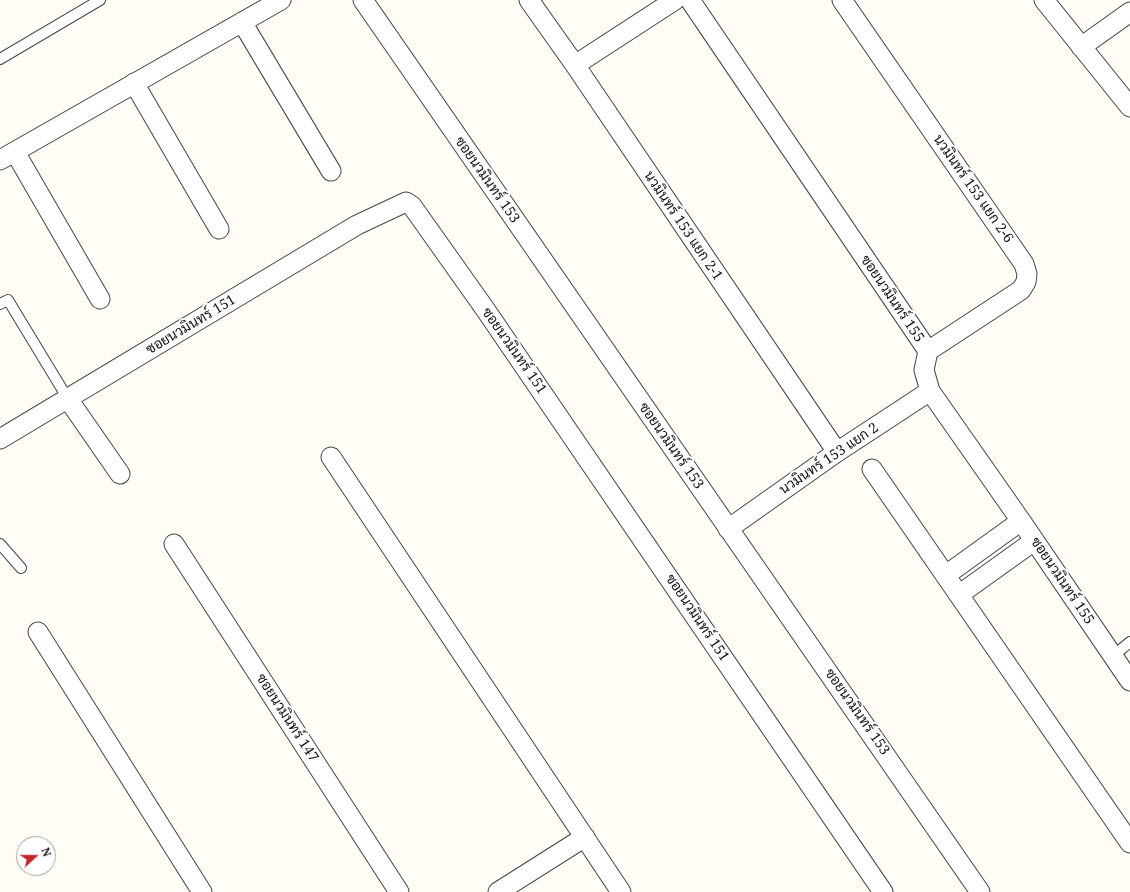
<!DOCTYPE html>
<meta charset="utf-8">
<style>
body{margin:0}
#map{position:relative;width:1130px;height:892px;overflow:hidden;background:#fffdf5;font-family:"Noto Serif",serif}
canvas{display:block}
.north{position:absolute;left:16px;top:836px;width:40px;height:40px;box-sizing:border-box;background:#fff;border:1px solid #a0a0a0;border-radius:50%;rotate:69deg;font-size:11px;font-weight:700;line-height:16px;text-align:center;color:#111}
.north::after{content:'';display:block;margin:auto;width:14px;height:18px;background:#c4262e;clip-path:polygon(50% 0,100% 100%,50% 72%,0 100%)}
</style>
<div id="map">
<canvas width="1130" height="892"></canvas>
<div class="north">N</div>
</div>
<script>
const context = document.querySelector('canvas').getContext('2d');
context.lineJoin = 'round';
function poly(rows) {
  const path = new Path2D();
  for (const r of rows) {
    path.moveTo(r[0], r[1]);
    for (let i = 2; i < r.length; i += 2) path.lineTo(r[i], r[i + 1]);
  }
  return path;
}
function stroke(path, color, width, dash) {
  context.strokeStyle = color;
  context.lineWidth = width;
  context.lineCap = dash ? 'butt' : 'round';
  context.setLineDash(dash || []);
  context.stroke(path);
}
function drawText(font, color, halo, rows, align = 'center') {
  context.font = font + ' "Noto Serif",Sarabun,serif';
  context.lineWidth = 4;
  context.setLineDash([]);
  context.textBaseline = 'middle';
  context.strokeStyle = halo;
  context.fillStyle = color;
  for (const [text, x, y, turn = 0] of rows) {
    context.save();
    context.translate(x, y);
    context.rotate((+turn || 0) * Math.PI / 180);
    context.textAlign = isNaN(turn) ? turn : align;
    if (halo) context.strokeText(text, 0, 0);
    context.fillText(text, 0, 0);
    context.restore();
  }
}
const service = poly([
 [0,59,100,0],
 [0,304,8,300,68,399],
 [0,544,21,568],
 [1113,656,1130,642]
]);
const minor = poly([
 [363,0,980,892],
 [529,0,575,65,837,452],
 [690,0,928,351,924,370,930,391,1021,521,1130,681],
 [842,0,1024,264,1027,274,1026,282,1021,290,928,351],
 [1044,0,1130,107],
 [242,22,331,171],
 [1081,47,1130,12],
 [575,65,675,0],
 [134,83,219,229],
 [15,152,100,299],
 [0,160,281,0],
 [68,399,120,474],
 [0,439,357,225,406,202,412,206,485,309,883,892],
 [331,457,621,892],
 [872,469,1130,843],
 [728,529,837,452,930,391],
 [174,544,399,892],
 [946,575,1021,521],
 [960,594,1034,541],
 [38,632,202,892],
 [498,892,585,837]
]);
stroke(service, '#444', 12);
stroke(minor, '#444', 21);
stroke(service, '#fff', 10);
stroke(minor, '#fff', 19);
drawText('14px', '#111', '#fff', [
 ["ซอยนวมินทร์ 153",487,180,55],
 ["นวมินทร์ 153 แยก 2-6",973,189,55],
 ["นวมินทร์ 153 แยก 2-1",683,226,56],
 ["ซอยนวมินทร์ 155",892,299,56],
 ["ซอยนวมินทร์ 151",191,325,-31],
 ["ซอยนวมินทร์ 151",514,351,55],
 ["ซอยนวมินทร์ 153",671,446,55],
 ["นวมินทร์ 153 แยก 2",829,459,-34],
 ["ซอยนวมินทร์ 155",1062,581,56],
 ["ซอยนวมินทร์ 151",697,618,56],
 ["ซอยนวมินทร์ 153",857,712,55],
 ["ซอยนวมินทร์ 147",287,718,57]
]);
</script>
